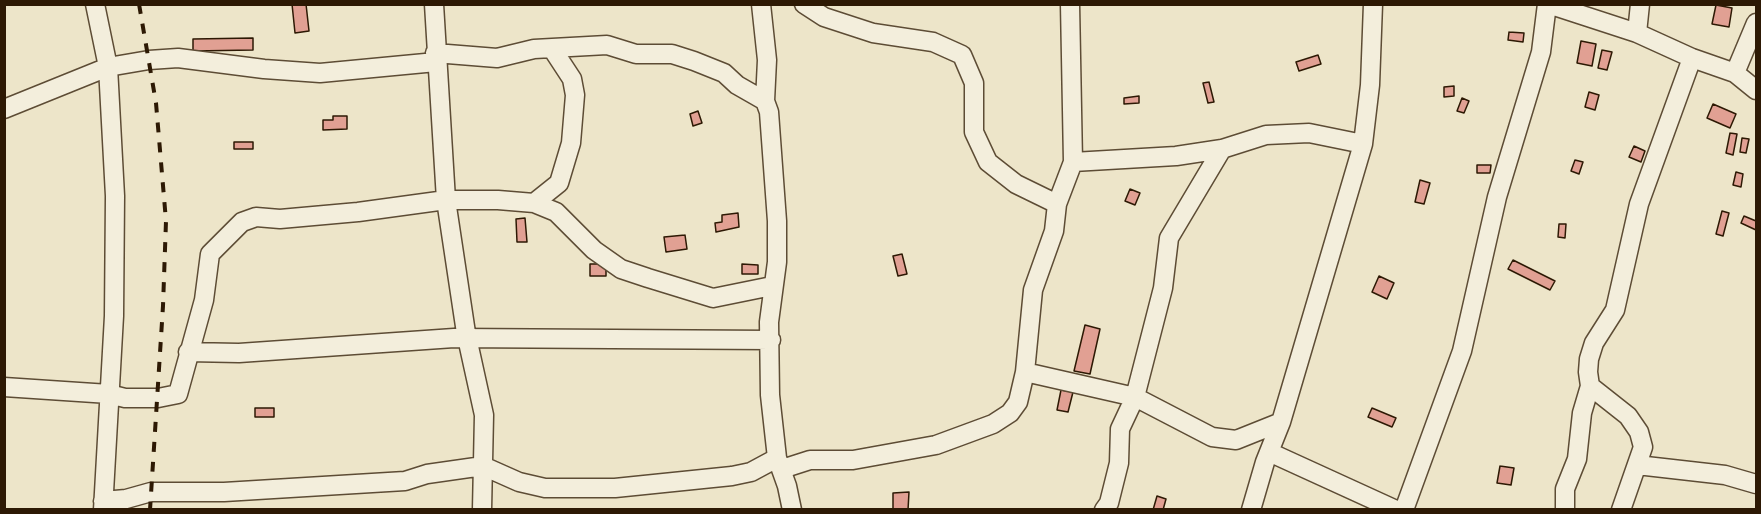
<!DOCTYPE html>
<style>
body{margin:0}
#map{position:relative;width:1761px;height:514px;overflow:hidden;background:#ede5c9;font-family:"Gentium Book Plus",serif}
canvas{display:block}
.frame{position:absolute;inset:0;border:6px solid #2d1904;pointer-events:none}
</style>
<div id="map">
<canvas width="1761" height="514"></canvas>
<div class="frame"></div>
</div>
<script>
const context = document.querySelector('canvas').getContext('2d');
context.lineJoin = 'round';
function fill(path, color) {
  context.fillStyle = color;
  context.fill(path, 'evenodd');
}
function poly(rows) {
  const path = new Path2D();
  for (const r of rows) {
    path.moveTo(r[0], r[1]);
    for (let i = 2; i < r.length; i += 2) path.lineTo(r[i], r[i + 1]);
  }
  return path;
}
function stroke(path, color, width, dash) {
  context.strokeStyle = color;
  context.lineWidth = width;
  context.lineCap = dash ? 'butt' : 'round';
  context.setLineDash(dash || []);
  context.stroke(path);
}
const building = poly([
 [292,4,306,4,309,31,295,33,292,4],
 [1716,5,1732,8,1729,27,1712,24,1716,5],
 [1509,32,1524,33,1523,42,1508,40,1509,32],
 [253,38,253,50,193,51,193,39,253,38],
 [1581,41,1596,44,1592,66,1577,63,1581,41],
 [1602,50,1612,52,1607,70,1598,68,1602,50],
 [1318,55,1321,64,1299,71,1296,62,1318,55],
 [1209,82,1214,102,1208,103,1203,83,1209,82],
 [1454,86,1454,96,1444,97,1444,87,1454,86],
 [1589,92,1599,95,1595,110,1585,107,1589,92],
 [1139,96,1139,103,1124,104,1124,98,1139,96],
 [1462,98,1469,101,1464,113,1457,111,1462,98],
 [1713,104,1736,114,1730,128,1707,118,1713,104],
 [698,111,702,123,693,126,690,114,698,111],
 [333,116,347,116,347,129,323,130,323,120,333,120,333,116],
 [1730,133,1737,134,1733,155,1726,153,1730,133],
 [1742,138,1749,139,1746,153,1740,152,1742,138],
 [234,142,253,142,253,149,234,149,234,142],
 [1634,146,1645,151,1641,162,1629,157,1634,146],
 [1575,160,1583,162,1579,174,1571,171,1575,160],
 [1477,165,1491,165,1490,173,1477,173,1477,165],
 [1736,172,1743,174,1741,187,1733,185,1736,172],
 [1420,180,1430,183,1424,204,1415,202,1420,180],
 [1130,189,1140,193,1135,205,1125,201,1130,189],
 [1722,211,1729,213,1723,236,1716,234,1722,211],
 [738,213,739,227,716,232,715,223,722,222,722,215,738,213],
 [1744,216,1756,221,1756,230,1741,223,1744,216],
 [525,218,527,242,517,242,516,219,525,218],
 [1559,224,1566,224,1565,238,1558,237,1559,224],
 [685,235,687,249,666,252,664,237,685,235],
 [902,254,907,274,898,276,893,256,902,254],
 [1513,260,1555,281,1550,290,1508,269,1513,260],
 [590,264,606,264,606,276,590,276,590,264],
 [742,264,758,265,758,274,742,274,742,264],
 [1379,276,1394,283,1387,299,1372,292,1379,276],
 [1085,325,1100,329,1090,374,1074,371,1085,325],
 [1061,390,1073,392,1068,412,1057,410,1061,390],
 [255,408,274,408,274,417,255,417,255,408],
 [1372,408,1396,418,1392,427,1368,417,1372,408],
 [1500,466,1514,468,1511,485,1497,483,1500,466],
 [909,492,908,510,893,510,893,493,909,492],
 [1157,496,1166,499,1163,510,1153,510,1157,496]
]);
fill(building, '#e1a093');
stroke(building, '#2d1904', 1.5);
const minor = poly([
 [95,4,108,67,115,196,114,316,103,510],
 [434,4,446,200,466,333,484,415,482,510],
 [761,4,767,60,765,101,769,112,777,221,777,262,769,322,770,395,777,458,787,486,792,510],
 [804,4,824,17,873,33,933,42,962,55,974,83,974,132,988,162,1016,184,1057,204],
 [1548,4,1637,33,1692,58,1735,73,1756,90],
 [1637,33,1640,4],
 [435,53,497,58,534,49,607,45,636,54,672,54,694,61,724,73,737,85,765,101],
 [1735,73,1756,23],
 [4,109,108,67,149,60,178,58,264,69,320,73,436,62],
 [1073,162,1176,156,1222,149,1266,135,1309,133,1363,144],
 [534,203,559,183,571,143,575,95,572,79,553,50],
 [188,352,239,353,454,338,771,340],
 [1025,372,1135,397,1212,437,1236,440,1281,422],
 [4,387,109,394,125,398,158,398,178,394,204,300,210,254,242,222,256,217,280,219,358,212,446,200,498,200,534,203,556,212,594,250,621,269,648,278,713,298,772,286],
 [1269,452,1396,510],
 [1637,465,1725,475,1756,484],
 [782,469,810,460,853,460,936,445,993,424,1010,413,1018,402,1025,372,1033,290,1054,231,1057,204,1073,162,1070,4],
 [103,501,126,499,151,492,224,492,405,481,427,474,483,466,519,482,545,488,615,488,732,476,751,472,777,458],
 [1104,510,1109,503,1119,463,1120,429,1135,397,1163,288,1169,238,1222,149],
 [1251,510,1265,462,1281,422,1363,144,1370,85,1373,4],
 [1404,510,1462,351,1497,197,1541,52,1547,4],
 [1565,510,1565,489,1577,459,1582,413,1590,386],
 [1621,510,1643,447,1639,432,1628,416,1590,386,1588,372,1589,359,1594,343,1615,310,1639,204,1692,58]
]);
stroke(minor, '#5d4c35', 21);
stroke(minor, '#f3eedc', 18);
stroke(poly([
 [139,4,156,103,166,221,163,306,150,510]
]), '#2d1904', 4, [10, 10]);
</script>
